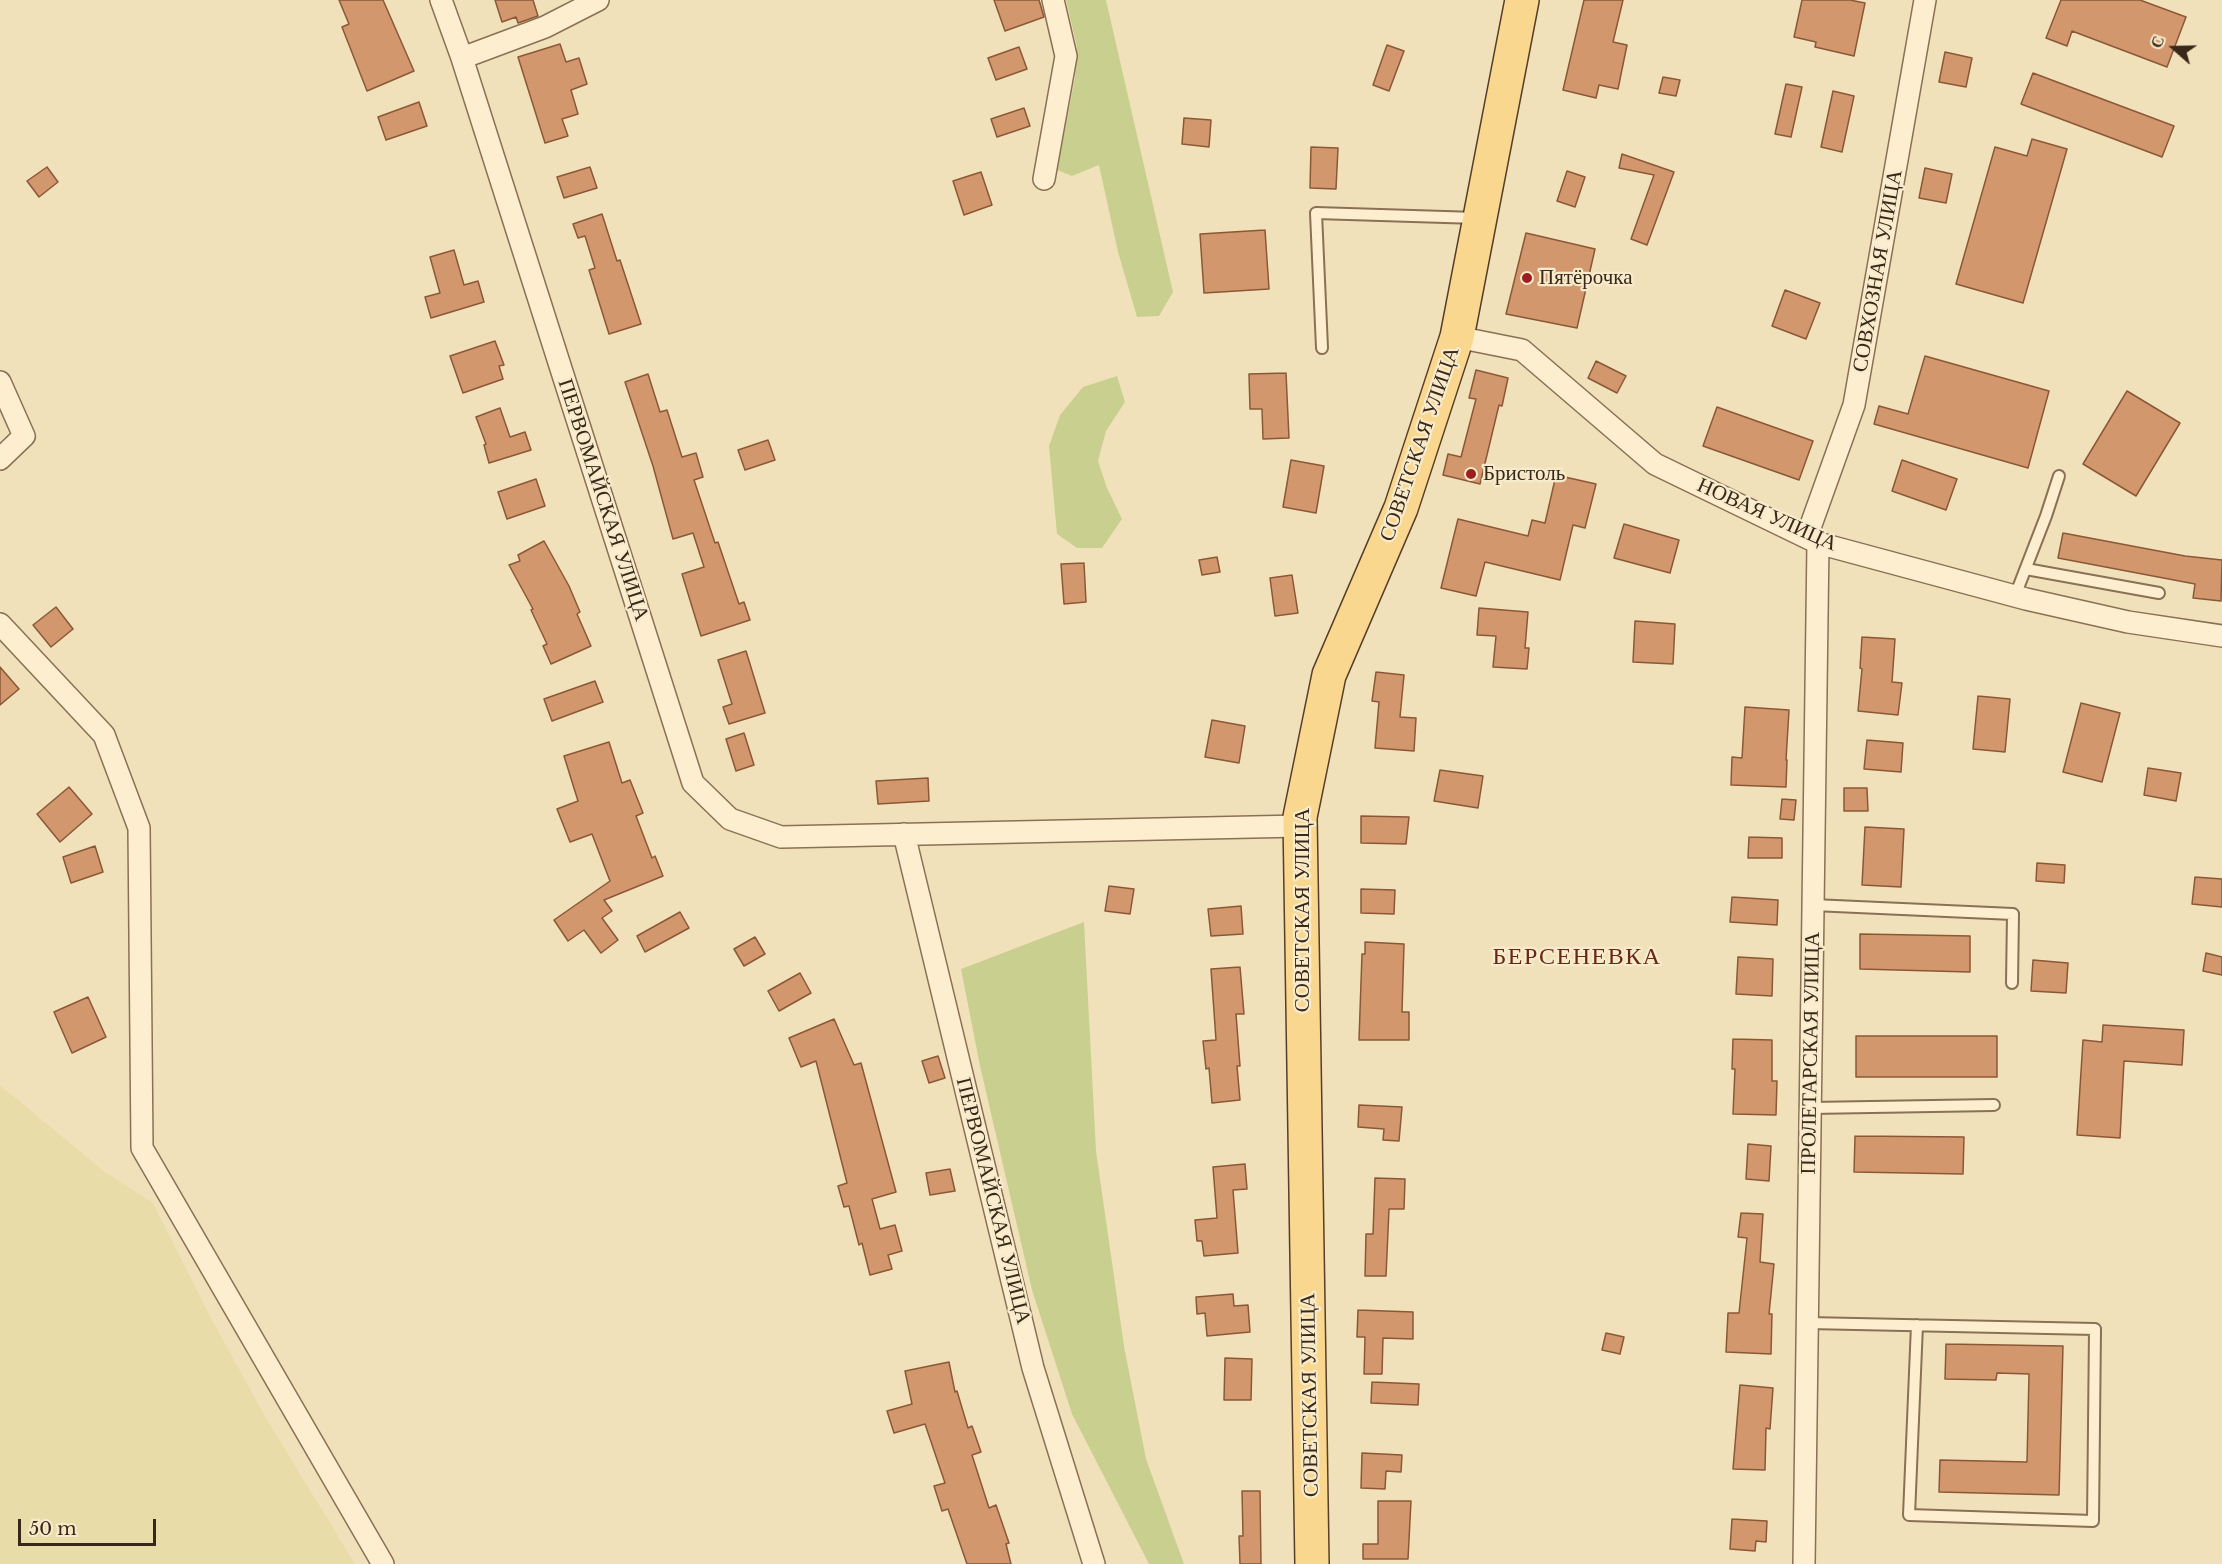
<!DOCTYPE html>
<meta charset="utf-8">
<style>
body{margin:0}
#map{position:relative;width:2222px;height:1564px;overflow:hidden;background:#f1e1bb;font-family:"Libre Baskerville",serif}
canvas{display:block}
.north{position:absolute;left:2144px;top:18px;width:60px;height:60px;-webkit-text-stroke:4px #f8ebcb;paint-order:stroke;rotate:290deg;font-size:16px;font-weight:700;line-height:24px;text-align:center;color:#38281a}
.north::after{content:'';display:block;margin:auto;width:21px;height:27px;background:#38281a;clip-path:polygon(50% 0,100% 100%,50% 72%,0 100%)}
.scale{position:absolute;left:18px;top:1519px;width:138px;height:27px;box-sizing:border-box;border:3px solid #38281a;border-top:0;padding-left:8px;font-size:18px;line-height:21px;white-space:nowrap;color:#38281a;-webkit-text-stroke:4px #f8ebcb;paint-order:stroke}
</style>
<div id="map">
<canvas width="2222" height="1564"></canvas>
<div class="north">С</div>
<div class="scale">50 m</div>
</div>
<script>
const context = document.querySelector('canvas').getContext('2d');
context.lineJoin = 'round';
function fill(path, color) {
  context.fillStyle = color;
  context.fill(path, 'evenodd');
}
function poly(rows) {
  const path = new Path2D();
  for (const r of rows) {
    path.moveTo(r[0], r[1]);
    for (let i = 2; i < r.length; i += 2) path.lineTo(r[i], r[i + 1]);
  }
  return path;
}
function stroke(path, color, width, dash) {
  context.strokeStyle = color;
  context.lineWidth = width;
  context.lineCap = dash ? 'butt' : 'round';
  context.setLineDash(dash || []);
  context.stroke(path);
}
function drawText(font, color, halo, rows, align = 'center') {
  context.font = font + ' "Libre Baskerville",serif';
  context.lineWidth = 4.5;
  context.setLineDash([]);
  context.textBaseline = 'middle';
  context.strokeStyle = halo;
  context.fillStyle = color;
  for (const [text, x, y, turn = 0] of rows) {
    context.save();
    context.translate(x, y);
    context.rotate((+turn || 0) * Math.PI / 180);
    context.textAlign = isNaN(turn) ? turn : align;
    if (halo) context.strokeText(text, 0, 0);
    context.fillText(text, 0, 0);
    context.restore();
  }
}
fill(poly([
 [0,1085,105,1172,153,1203,211,1318,266,1418,355,1564,0,1564]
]), '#e8dda8');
fill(poly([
 [1066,0,1106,0,1173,292,1159,316,1137,317,1118,252,1099,165,1072,176,1057,170,1075,78,1077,47],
 [1117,376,1125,402,1106,431,1098,461,1107,488,1122,519,1102,548,1077,548,1057,534,1049,446,1060,415,1083,387],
 [1084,922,1096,1151,1124,1346,1146,1459,1184,1564,1149,1564,1072,1414,1032,1290,980,1066,961,969]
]), '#c9d08f');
const building = poly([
 [339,0,383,0,414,71,367,91,342,27,349,24,339,0],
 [495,0,533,0,538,16,518,23,516,17,502,22,495,0],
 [994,0,1039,0,1044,17,1005,31,994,0],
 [1584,0,1623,0,1613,42,1627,45,1618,89,1599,85,1596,98,1563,90,1584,0],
 [1802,0,1850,0,1865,3,1854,56,1815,47,1816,42,1794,37,1802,0],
 [2061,0,2140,0,2186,17,2167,67,2072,31,2067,46,2046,38,2061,0],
 [560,44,566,62,579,58,587,84,571,90,578,114,562,119,568,136,545,143,518,57,560,44],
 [1387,45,1404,51,1389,91,1373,85,1387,45],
 [1019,47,1027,69,996,80,988,58,1019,47],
 [1945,52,1972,58,1966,87,1939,82,1945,52],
 [2033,73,2174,126,2162,157,2021,104,2033,73],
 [1663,77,1680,80,1676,96,1659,93,1663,77],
 [1786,84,1802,87,1791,137,1775,134,1786,84],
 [1833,91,1854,96,1842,152,1821,147,1833,91],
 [419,102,427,126,386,140,378,117,419,102],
 [1024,108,1030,126,997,137,991,119,1024,108],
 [1184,118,1211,120,1209,147,1182,144,1184,118],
 [2032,139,2067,149,2023,303,1956,284,1995,147,2027,156,2032,139],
 [1311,147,1338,148,1336,189,1310,188,1311,147],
 [1622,154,1674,172,1647,245,1631,239,1654,175,1619,168,1622,154],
 [47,167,58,182,39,197,27,181,47,167],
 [590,167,597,188,564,198,557,177,590,167],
 [1925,168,1952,174,1946,203,1919,198,1925,168],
 [1567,171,1585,177,1575,207,1557,201,1567,171],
 [981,172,992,205,964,215,953,181,981,172],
 [602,214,617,261,620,260,641,324,609,334,589,270,595,268,585,236,578,238,573,224,602,214],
 [1265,230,1269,289,1204,293,1200,234,1265,230],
 [1526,233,1595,249,1577,328,1506,314,1526,233],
 [454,250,464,285,478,281,484,302,431,318,425,297,440,293,430,257,454,250],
 [1785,290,1820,303,1806,339,1772,326,1785,290],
 [495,341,504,365,499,366,503,379,463,393,450,356,495,341],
 [1925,356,2049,391,2028,468,1874,424,1879,406,1908,414,1925,356],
 [1596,361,1626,376,1617,393,1588,378,1596,361],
 [1476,370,1508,378,1502,406,1499,405,1480,484,1443,475,1448,454,1461,457,1476,399,1469,398,1476,370],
 [1286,373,1289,438,1263,439,1262,409,1250,409,1249,374,1286,373],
 [648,374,660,412,667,410,682,457,696,453,703,477,694,480,715,543,718,542,739,604,744,602,750,620,701,636,682,574,704,567,693,533,673,539,653,466,625,382,648,374],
 [2127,391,2180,423,2136,496,2083,464,2127,391],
 [1717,407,1813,441,1799,480,1703,446,1717,407],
 [500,408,510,437,525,432,531,450,489,463,484,445,486,444,476,417,500,408],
 [768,440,775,460,745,470,738,450,768,440],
 [1291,460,1324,466,1316,513,1283,507,1291,460],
 [1902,460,1957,479,1946,510,1892,491,1902,460],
 [1556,475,1596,484,1585,528,1573,525,1560,580,1485,562,1476,596,1441,588,1458,519,1528,536,1532,520,1545,523,1556,475],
 [536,479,545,506,507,519,498,492,536,479],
 [1624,524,1679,540,1670,573,1614,558,1624,524],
 [2063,533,2185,556,2222,560,2221,601,2193,598,2195,584,2058,558,2063,533],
 [544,541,569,586,580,612,577,614,591,646,551,664,543,646,547,644,531,610,533,609,509,565,520,561,518,555,544,541],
 [1217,557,1220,572,1202,575,1199,560,1217,557],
 [1084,563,1086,602,1064,604,1061,564,1084,563],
 [1292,575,1298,613,1275,616,1270,578,1292,575],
 [56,607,73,629,51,647,33,625,56,607],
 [1479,608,1528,612,1525,648,1529,648,1527,669,1493,667,1496,636,1477,635,1479,608],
 [1635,621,1675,624,1673,664,1633,662,1635,621],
 [1862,637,1895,639,1892,682,1902,683,1898,715,1858,711,1862,669,1860,668,1862,637],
 [746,651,765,713,729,724,723,707,732,704,718,660,746,651],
 [0,667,19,689,0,705,0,667],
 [1376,672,1404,675,1400,717,1416,718,1414,751,1375,748,1379,702,1372,701,1376,672],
 [595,681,603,702,552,721,544,699,595,681],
 [1978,696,2010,699,2005,752,1973,749,1978,696],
 [2081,703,2120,713,2102,782,2063,772,2081,703],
 [1745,707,1789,710,1786,760,1787,760,1786,787,1731,785,1732,757,1742,758,1745,707],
 [1212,720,1245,726,1239,763,1205,757,1212,720],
 [744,733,754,765,736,771,726,739,744,733],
 [1867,740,1903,743,1901,772,1864,769,1867,740],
 [609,742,622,783,630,780,643,813,636,816,652,858,655,856,663,876,604,900,612,911,602,918,618,940,601,953,584,930,568,941,554,920,610,881,592,834,570,842,557,809,578,801,564,756,609,742],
 [2148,768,2181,773,2176,801,2144,795,2148,768],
 [1440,770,1483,776,1478,808,1434,801,1440,770],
 [928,778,929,801,878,804,876,781,928,778],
 [69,787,92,814,60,842,37,814,69,787],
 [1844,788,1867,788,1868,811,1844,811,1844,788],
 [1782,799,1796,800,1794,820,1780,819,1782,799],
 [1361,816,1409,817,1406,844,1361,843,1361,816],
 [1865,827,1904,829,1901,887,1862,885,1865,827],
 [1749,837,1782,838,1782,858,1748,858,1749,837],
 [95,846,103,872,71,883,63,857,95,846],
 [2037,863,2065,865,2064,883,2036,881,2037,863],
 [2195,877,2222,879,2222,907,2192,904,2195,877],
 [1109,886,1134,889,1130,914,1105,911,1109,886],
 [1361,889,1395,890,1394,914,1361,913,1361,889],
 [1732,897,1778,900,1777,925,1730,922,1732,897],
 [1241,906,1243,934,1211,936,1208,909,1241,906],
 [680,912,689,928,645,952,637,936,680,912],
 [1860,934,1970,936,1970,972,1860,969,1860,934],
 [755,937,765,954,744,966,734,949,755,937],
 [1365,942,1404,944,1402,1012,1409,1012,1409,1040,1359,1040,1362,954,1365,954,1365,942],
 [2206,953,2222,957,2222,975,2203,971,2206,953],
 [1738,957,1773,959,1772,996,1736,994,1738,957],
 [2033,960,2068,963,2066,993,2031,991,2033,960],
 [1240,967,1244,1014,1236,1014,1240,1066,1237,1066,1240,1100,1212,1103,1209,1068,1206,1069,1203,1041,1216,1040,1211,969,1240,967],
 [800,973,811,993,779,1011,768,991,800,973],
 [88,997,106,1037,72,1053,54,1012,88,997],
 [834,1019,854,1065,861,1063,896,1192,872,1199,880,1229,895,1225,902,1251,888,1255,892,1269,870,1275,862,1243,859,1245,849,1206,844,1207,838,1186,847,1183,816,1061,801,1067,789,1038,834,1019],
 [2103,1025,2184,1030,2182,1065,2124,1061,2120,1138,2077,1135,2083,1040,2102,1042,2103,1025],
 [1856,1036,1997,1036,1997,1077,1856,1077,1856,1036],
 [1733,1039,1772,1040,1772,1081,1777,1081,1776,1115,1733,1114,1735,1069,1732,1069,1733,1039],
 [938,1056,945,1078,929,1083,922,1061,938,1056],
 [1359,1105,1402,1107,1399,1141,1383,1140,1384,1129,1358,1127,1359,1105],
 [1855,1136,1964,1137,1963,1174,1854,1172,1855,1136],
 [1748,1144,1771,1146,1769,1181,1746,1179,1748,1144],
 [1245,1164,1247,1189,1233,1190,1238,1253,1204,1256,1202,1241,1197,1241,1195,1220,1217,1218,1213,1167,1245,1164],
 [950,1169,955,1191,930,1195,926,1173,950,1169],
 [1375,1178,1405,1179,1404,1209,1389,1209,1386,1276,1365,1276,1366,1234,1373,1234,1375,1178],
 [1741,1213,1763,1214,1760,1262,1774,1264,1769,1314,1772,1314,1771,1354,1726,1352,1728,1313,1739,1313,1747,1238,1738,1237,1741,1213],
 [1233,1294,1234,1306,1248,1305,1250,1332,1207,1336,1205,1313,1197,1314,1196,1297,1233,1294],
 [1358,1310,1413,1312,1413,1339,1383,1338,1382,1374,1364,1374,1365,1337,1357,1337,1358,1310],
 [1606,1333,1624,1337,1620,1354,1602,1350,1606,1333],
 [1946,1344,2063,1346,2059,1495,1939,1492,1940,1460,2027,1462,2029,1374,1997,1373,1996,1380,1945,1379,1946,1344],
 [1225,1358,1252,1359,1251,1400,1224,1400,1225,1358],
 [949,1362,955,1392,957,1391,968,1428,972,1426,981,1452,972,1455,989,1508,996,1505,1009,1543,1006,1544,1011,1564,967,1564,948,1509,942,1511,934,1486,945,1483,925,1424,894,1433,887,1411,912,1404,905,1371,949,1362],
 [1372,1382,1419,1384,1418,1405,1371,1403,1372,1382],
 [1740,1385,1773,1388,1770,1429,1766,1428,1765,1470,1733,1469,1740,1385],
 [1362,1453,1402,1455,1401,1472,1386,1471,1385,1489,1361,1488,1362,1453],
 [1242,1491,1260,1491,1261,1564,1240,1564,1239,1536,1243,1536,1242,1491],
 [1378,1501,1411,1501,1408,1559,1363,1559,1363,1544,1378,1544,1378,1501],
 [1732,1519,1767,1521,1766,1542,1756,1541,1755,1551,1730,1549,1732,1519]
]);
fill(building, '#d3976d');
stroke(building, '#8b5837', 1.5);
const service = poly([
 [1322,348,1316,213,1477,218],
 [2026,569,2159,593],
 [2015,596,2046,516,2059,476],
 [1813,905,2013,914,2012,983],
 [1810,1108,1994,1105],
 [1808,1323,2095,1329,2093,1521,1909,1515,1917,1325]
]);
const minor = poly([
 [441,0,462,58,693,783,730,819,781,837,1300,826],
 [462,58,545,27,598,0],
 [1044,179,1066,56,1053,0],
 [1457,337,1522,350,1655,464,1818,543,2026,599,2128,622,2222,636],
 [0,382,24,436,0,459],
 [1807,536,1854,405,1925,0],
 [0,624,104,735,139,828,142,1148,383,1564],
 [904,834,1033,1368,1094,1564],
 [1804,1564,1818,543]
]);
const primary = poly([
 [1312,1564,1300,817,1329,675,1401,508,1457,337,1522,0]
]);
stroke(service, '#8a7054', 14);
stroke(minor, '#8a7054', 24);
stroke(primary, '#573e29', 36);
stroke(service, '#fceecf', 10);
stroke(minor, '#fceecf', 21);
stroke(primary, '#f9d78e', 33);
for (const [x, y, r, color] of [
 [1527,278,6,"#9e1e20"],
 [1471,474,6,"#9e1e20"]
]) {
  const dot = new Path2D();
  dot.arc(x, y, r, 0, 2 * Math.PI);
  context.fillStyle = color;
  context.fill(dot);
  stroke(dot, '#f8ebcb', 2);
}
drawText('21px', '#38281a', '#f8ebcb', [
 ["СОВХОЗНАЯ УЛИЦА",1878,271,-80],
 ["СОВЕТСКАЯ УЛИЦА",1420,444,-71],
 ["ПЕРВОМАЙСКАЯ УЛИЦА",603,500,72],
 ["НОВАЯ УЛИЦА",1767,515,24],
 ["СОВЕТСКАЯ УЛИЦА",1303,910,-90],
 ["ПРОЛЕТАРСКАЯ УЛИЦА",1811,1053,-89],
 ["ПЕРВОМАЙСКАЯ УЛИЦА",993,1201,76],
 ["СОВЕТСКАЯ УЛИЦА",1310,1395,-91]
]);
drawText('21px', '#38281a', '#f8ebcb', [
 ["Пятёрочка",1539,278],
 ["Бристоль",1483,474]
], 'left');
context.letterSpacing = '1.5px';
drawText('24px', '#682616', '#f8ebcb', [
 ["БЕРСЕНЕВКА",1577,957]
]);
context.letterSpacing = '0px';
</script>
